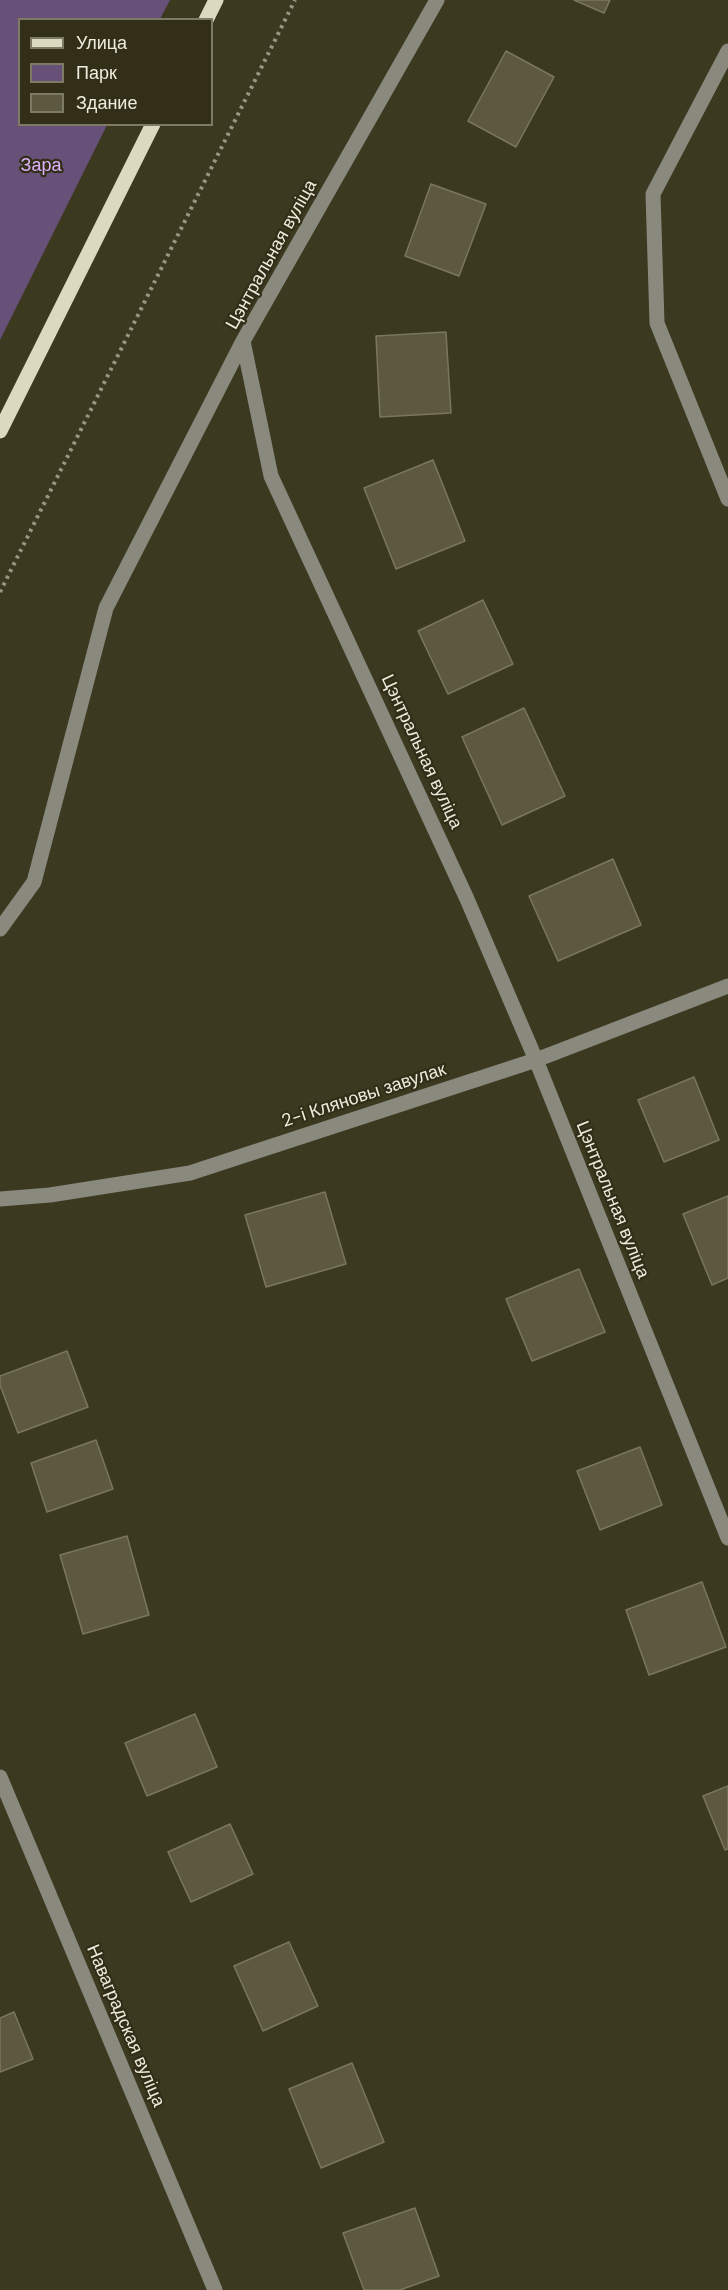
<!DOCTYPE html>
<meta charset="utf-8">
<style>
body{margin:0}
#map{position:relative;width:728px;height:2290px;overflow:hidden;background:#3c3921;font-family:"DM Sans",sans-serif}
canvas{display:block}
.legend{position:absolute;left:18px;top:18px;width:195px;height:108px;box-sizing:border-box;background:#322e17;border:2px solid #7d7a66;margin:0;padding:8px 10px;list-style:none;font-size:18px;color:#edecdd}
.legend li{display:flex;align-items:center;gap:12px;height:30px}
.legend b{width:30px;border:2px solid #7d7a66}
</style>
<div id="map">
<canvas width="728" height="2290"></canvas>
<ul class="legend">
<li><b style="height:8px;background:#dcd9c1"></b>Улица</li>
<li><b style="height:16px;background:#675179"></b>Парк</li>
<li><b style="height:16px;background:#5c5940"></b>Здание</li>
</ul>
</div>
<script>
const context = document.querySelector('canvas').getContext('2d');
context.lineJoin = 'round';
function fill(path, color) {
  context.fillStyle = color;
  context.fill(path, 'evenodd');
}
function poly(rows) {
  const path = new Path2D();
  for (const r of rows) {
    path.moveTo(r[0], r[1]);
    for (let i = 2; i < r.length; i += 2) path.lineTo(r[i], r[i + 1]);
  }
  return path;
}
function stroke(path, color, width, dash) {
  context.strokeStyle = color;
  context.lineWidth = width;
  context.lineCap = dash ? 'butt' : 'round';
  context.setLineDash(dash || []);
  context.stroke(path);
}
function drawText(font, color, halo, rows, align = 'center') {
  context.font = font + ' "DM Sans",sans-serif';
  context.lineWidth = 4.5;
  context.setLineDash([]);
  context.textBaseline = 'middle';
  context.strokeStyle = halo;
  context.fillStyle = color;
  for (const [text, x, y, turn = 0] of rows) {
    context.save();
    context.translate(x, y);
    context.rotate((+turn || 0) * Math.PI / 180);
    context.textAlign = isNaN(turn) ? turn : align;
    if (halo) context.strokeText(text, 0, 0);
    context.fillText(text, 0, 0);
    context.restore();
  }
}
fill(poly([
 [0,0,170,0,160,19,20,20,20,124,107,125,0,340]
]), '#675179');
const building = poly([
 [574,0,610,0,604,13,574,0],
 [506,51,554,77,516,147,468,121,506,51],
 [431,184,486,204,459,276,405,256,431,184],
 [446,332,451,413,380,417,376,336,446,332],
 [433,460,465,541,396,569,364,488,433,460],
 [483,600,513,664,448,694,418,631,483,600],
 [524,708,565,796,502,825,462,737,524,708],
 [613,859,641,925,558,961,529,896,613,859],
 [694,1077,719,1140,664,1162,638,1100,694,1077],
 [325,1192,346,1264,266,1287,245,1215,325,1192],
 [728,1196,728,1278,712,1285,683,1214,728,1196],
 [579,1269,605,1332,532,1361,506,1299,579,1269],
 [67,1351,88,1407,18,1433,0,1385,0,1376,67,1351],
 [96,1440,113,1489,47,1512,31,1463,96,1440],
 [640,1447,662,1505,600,1530,577,1471,640,1447],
 [127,1536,149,1615,83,1634,60,1555,127,1536],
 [702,1582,726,1647,649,1675,626,1610,702,1582],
 [195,1714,217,1767,147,1796,125,1743,195,1714],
 [728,1786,728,1849,725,1850,703,1796,728,1786],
 [230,1824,253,1874,191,1902,168,1852,230,1824],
 [289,1942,318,2006,263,2031,234,1966,289,1942],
 [14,2012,33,2059,0,2072,0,2018,14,2012],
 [352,2063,384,2142,321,2168,289,2089,352,2063],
 [415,2208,439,2276,400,2290,364,2290,343,2233,415,2208]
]);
fill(building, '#5c5940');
stroke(building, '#7a775d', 1.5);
stroke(poly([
 [0,592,295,0]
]), '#999783', 4, [3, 4.5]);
stroke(poly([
 [437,0,243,341,271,476,467,899,536,1060,728,1538],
 [728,51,653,194,657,323,728,499],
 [0,929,34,882,106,608,243,341],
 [0,1199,50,1195,190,1173,536,1060,728,986],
 [0,1777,215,2290]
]), '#8a897d', 15);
stroke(poly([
 [206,20,216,0],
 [0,431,153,124]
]), '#dcd9c1', 15);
drawText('18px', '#dbb1fc', '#322e17', [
 ["Зара",41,166]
]);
drawText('18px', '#edecdd', '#322e17', [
 ["Цэнтральная вуліца",272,255,-61],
 ["Цэнтральная вуліца",421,752,65],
 ["2-і Кляновы завулак",364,1096,-18],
 ["Цэнтральная вуліца",612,1200,68],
 ["Наваградская вуліца",125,2026,67]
]);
</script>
